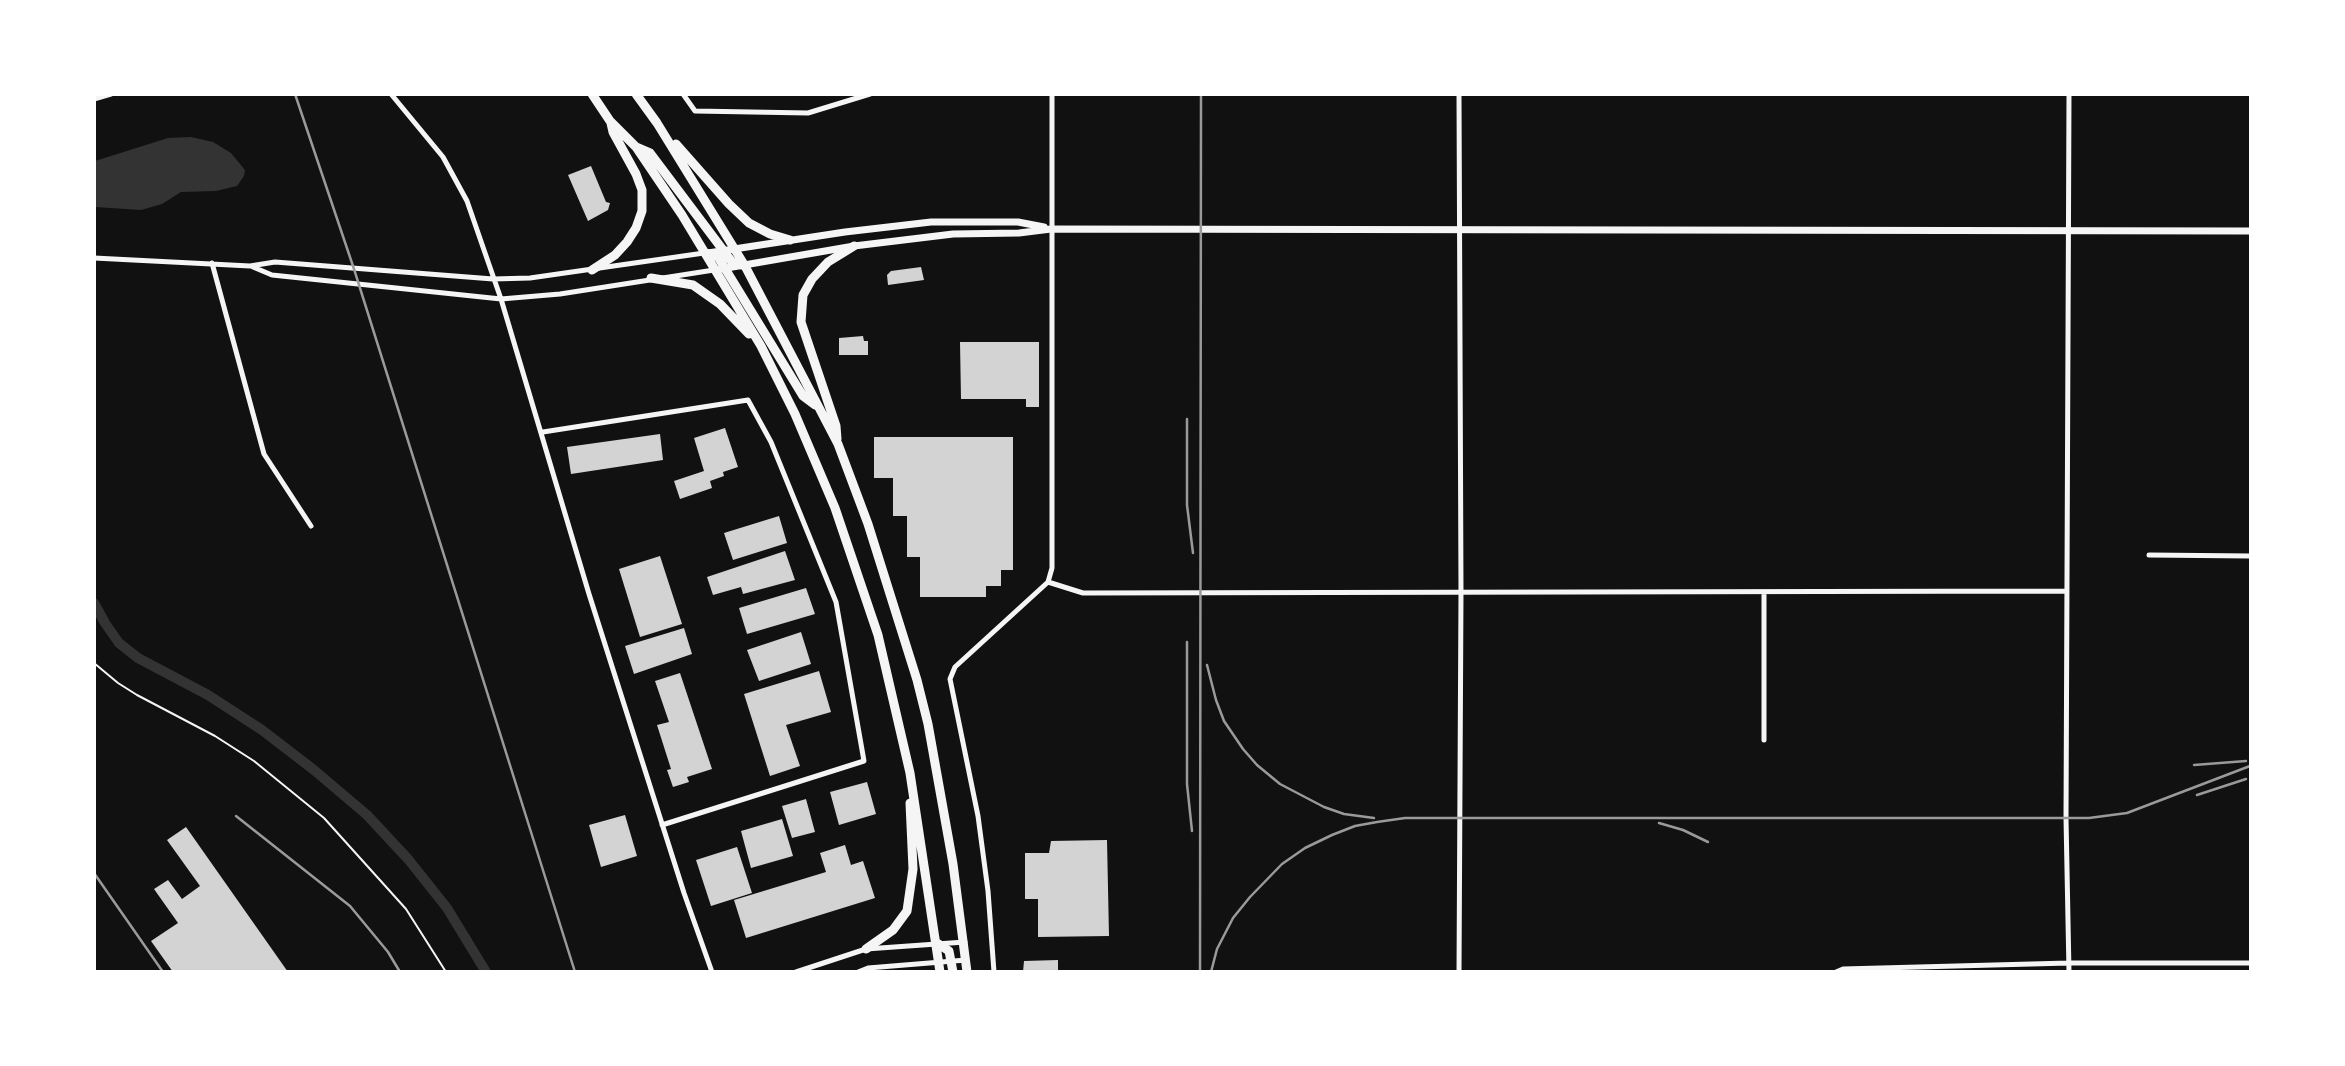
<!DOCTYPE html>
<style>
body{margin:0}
#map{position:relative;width:2345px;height:1066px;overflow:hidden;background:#111;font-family:"Noto Sans",sans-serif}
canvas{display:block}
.frame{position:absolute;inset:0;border:96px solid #fff;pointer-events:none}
</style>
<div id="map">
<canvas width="2345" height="1066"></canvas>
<div class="frame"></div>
</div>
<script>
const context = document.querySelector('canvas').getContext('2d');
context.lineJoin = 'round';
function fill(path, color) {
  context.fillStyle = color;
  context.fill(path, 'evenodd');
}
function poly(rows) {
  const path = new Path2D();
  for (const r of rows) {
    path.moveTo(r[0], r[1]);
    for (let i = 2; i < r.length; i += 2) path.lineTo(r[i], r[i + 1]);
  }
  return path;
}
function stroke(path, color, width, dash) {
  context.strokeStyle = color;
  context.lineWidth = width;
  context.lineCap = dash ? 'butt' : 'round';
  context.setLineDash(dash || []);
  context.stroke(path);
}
fill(poly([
 [191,137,213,142,231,153,245,170,244,176,237,186,216,191,181,192,162,204,141,210,95,207,95,161,168,138]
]), '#333');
stroke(poly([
 [94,603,105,623,119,643,138,658,208,695,262,730,314,770,367,815,408,859,447,908,486,972]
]), '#333', 10);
fill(poly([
 [591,166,606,202,610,203,608,210,588,221,568,175],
 [921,267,924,280,888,285,887,275,891,271],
 [863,336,864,341,868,341,868,355,839,355,839,338],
 [960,342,1039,342,1039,407,1026,407,1026,399,961,399],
 [725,428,738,467,723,472,724,476,710,481,712,488,680,499,674,481,704,471,694,438],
 [660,434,663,460,571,474,567,447],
 [874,437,1013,437,1013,570,1001,570,1001,586,986,586,986,597,920,597,920,557,907,557,907,516,893,516,893,478,874,478],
 [779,516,787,543,733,560,724,533],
 [785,551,795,580,743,594,741,587,713,595,707,577],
 [660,556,682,624,640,637,619,569],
 [806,588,815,614,747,634,739,608],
 [684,628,692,654,634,674,625,646],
 [801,632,811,664,759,681,747,650],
 [819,671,831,712,786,725,800,766,770,776,744,694],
 [680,673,712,769,687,777,689,782,673,787,667,770,671,769,657,725,669,722,655,681],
 [867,782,876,814,839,825,830,792],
 [806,799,815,832,792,838,782,806],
 [625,815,637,856,601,867,589,825],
 [782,819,793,856,751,868,741,831],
 [186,827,288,972,173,972,151,941,178,923,154,889,168,880,182,899,200,886,167,840],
 [1107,840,1109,936,1038,937,1038,899,1025,899,1025,853,1049,853,1051,841],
 [845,845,851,865,863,861,875,898,746,938,734,900,826,872,820,853],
 [737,847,752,893,711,906,696,860],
 [1058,960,1058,972,1023,972,1024,961]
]), '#d3d3d3');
stroke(poly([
 [94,663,118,683,137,695,215,736,254,761,324,818,406,909,446,972]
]), '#f5f5f5', 2);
stroke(poly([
 [391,94,443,157,467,201,501,299,589,594,684,893,712,972],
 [683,94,695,111,808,113,870,94],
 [94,99,111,94],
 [94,258,250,266,275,262,493,279,530,278,704,253],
 [212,263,264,454,311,526],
 [253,267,272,275,501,299,560,294,714,270],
 [543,432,748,400,771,442,836,602,864,761,662,825],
 [2149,555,2250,556],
 [1048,582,1083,593,2067,591],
 [1764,740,1764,592],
 [796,972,866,949,965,942],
 [858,972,868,968,966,960],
 [994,972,988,891,978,816,950,679,955,667,1048,582,1052,568,1052,94],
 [1459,972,1461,592,1459,94],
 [1836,972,1843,969,2069,963,2250,963],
 [2069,972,2066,818,2069,94]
]), '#f5f5f5', 5);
stroke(poly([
 [708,253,845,232,931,222,1018,222,1044,227],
 [721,269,854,246,953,234,1019,233,1051,229,2250,231]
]), '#f5f5f5', 7);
stroke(poly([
 [592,94,610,121,636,147,682,215,761,346,795,414,835,508,878,635,910,773,940,972],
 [636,94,657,123,745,266,838,444,868,524,917,680,928,724,953,864,967,972],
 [676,144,729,204,749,223,770,234,790,240],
 [636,147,650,153,732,262,745,266],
 [706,253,718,257,803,396,815,405],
 [592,270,615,255,627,242,636,228,642,211,642,190,636,174,613,132,611,123],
 [651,278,693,285,720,304,749,334],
 [837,439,836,426,801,322,803,295,812,279,828,262,854,246],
 [937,943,949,951,953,972],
 [866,949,893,930,907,911,913,869,910,803]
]), '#f5f5f5', 9);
stroke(poly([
 [295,94,354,269,575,972],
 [1187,419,1187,505,1193,553],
 [1187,642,1187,784,1192,831],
 [1207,665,1216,700,1224,721,1243,749,1257,765,1280,784,1324,807,1344,814,1374,818],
 [2194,765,2246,761],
 [2197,795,2246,779],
 [236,816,350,906,388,952,400,972],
 [1659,823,1683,830,1708,842],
 [94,873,163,972],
 [1200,972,1201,94],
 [1211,972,1217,949,1233,918,1250,897,1282,864,1305,848,1332,835,1355,826,1377,822,1405,818,2089,818,2127,813,2250,766]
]), '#9a9a9a', 2.5);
</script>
